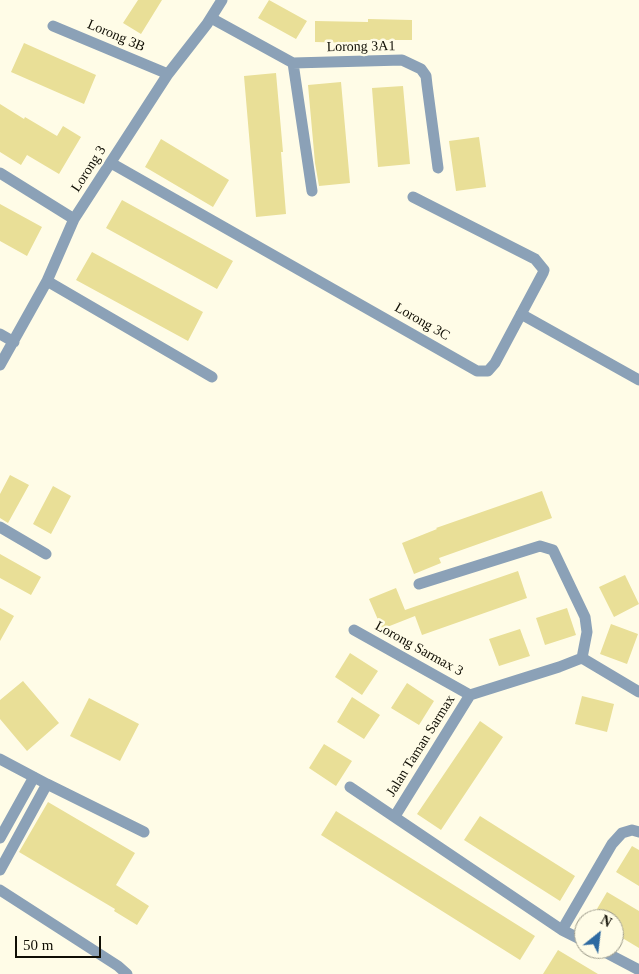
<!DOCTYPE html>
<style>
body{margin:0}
#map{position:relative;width:639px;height:974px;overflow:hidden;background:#fffce7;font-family:Georgia,serif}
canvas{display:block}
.north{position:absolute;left:574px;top:909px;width:50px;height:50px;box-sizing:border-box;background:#fffce7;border:1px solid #9f9d8c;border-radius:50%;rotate:29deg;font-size:14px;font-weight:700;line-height:20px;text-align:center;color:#100e04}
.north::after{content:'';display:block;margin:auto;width:18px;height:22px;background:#2e6aa1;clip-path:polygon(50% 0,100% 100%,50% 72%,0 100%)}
.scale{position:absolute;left:15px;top:936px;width:86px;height:22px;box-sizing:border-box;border:2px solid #100e04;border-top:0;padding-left:6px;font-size:15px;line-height:18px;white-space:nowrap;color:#100e04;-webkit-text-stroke:4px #fffce7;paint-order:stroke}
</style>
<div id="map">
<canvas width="639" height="974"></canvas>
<div class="north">N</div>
<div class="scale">50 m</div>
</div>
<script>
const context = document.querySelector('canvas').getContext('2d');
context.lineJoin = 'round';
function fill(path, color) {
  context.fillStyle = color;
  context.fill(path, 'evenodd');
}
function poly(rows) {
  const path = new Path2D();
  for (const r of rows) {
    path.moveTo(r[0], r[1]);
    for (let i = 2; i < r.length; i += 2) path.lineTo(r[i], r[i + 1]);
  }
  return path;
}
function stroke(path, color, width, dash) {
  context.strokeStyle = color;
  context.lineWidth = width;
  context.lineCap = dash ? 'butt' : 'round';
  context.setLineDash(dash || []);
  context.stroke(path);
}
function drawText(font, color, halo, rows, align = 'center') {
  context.font = font + ' Georgia,serif';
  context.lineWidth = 5;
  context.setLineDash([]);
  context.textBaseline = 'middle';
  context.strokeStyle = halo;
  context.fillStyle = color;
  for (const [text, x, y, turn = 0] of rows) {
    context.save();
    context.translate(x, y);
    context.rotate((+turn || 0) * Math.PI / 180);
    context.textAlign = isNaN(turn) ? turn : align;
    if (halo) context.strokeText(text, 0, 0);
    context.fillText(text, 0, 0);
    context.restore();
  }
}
fill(poly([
 [138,0,162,0,141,34,123,23],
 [269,0,307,21,296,39,258,18],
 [368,19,412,20,412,40,358,40,358,43,315,42,315,21,368,22],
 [24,43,96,75,84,104,11,72],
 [276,73,283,152,281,152,286,214,256,217,244,76],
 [341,82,350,183,319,186,315,163,308,85],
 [403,86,410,164,378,167,372,88],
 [0,104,24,119,25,117,57,136,63,126,81,137,59,174,27,155,21,165,0,152],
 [479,137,486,187,456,191,449,141],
 [161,139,229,180,213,207,145,167],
 [122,200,233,261,217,289,106,228],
 [0,204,42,227,27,256,0,241],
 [92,252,203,312,188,341,76,280],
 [10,475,29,485,8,523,0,518,0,494],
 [53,486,71,496,51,534,33,524],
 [542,491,552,518,439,558,441,563,414,574,402,543,437,529,436,528],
 [0,554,41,577,31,595,0,578],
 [518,571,527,598,422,635,415,616,382,629,369,599,396,588,405,610],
 [625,575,639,604,614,617,599,587],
 [0,608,14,616,0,641],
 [567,608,576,635,545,645,536,618],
 [611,624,638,634,627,664,600,654],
 [520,629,530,656,499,666,489,639],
 [350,653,378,671,362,695,335,677],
 [23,681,59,723,27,751,0,719,0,700],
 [407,683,434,701,419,725,391,708],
 [582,696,614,704,607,732,575,724],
 [352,697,380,715,364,739,337,722],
 [89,698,139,724,120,761,70,736],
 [480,721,503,737,441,830,417,814],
 [324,744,352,761,336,786,309,768],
 [48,802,135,853,116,885,149,906,137,925,114,911,115,909,19,852],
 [336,811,535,936,520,960,321,835],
 [480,816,575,876,560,901,464,840],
 [632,846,639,850,639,886,616,872],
 [607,892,639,911,639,948,614,933,614,919,591,919],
 [558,950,598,974,543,974]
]), '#e9df97');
stroke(poly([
 [211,18,293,63,402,60,421,69,426,76,427,85,438,168],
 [53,26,168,74],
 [293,63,312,191],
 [111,163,477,371,488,371,495,363,543,273,544,270,535,259,413,197],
 [0,173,74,219],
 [47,281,212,377],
 [521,314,639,380],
 [0,334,14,342],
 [0,365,47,281,74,219,168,74,207,24,222,0],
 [0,527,46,554],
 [419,584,540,546,553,550,585,617,587,632,582,658],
 [354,630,470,695],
 [0,759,47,784,144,832],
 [350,787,562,930,584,941],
 [395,816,470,695,559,667,582,658,639,692],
 [0,838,34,777],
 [0,870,47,784],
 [0,890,118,966,127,974],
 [562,930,612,844,622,833,632,830,639,832],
 [599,949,639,970]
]), '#8ba1b7', 11);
drawText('14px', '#100e04', '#fffce7', [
 ["Lorong 3B",116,36,23],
 ["Lorong 3A1",361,47,-1],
 ["Lorong 3",89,169,-57],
 ["Lorong 3C",422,322,30],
 ["Lorong Sarmax 3",419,649,29],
 ["Jalan Taman Sarmax",421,746,-58]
]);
</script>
